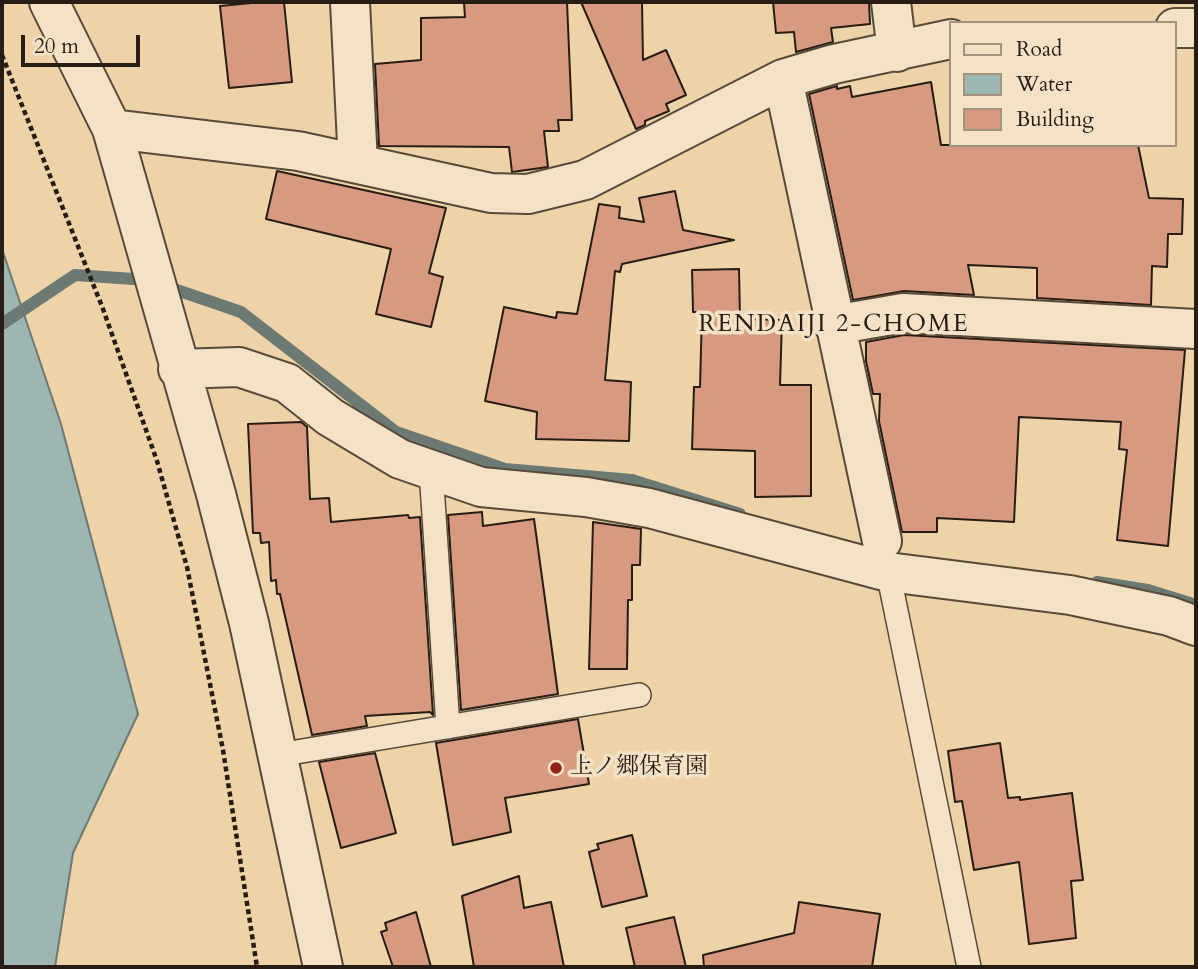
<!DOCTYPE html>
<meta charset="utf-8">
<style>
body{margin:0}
#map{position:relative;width:1198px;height:969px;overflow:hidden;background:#edd3a7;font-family:Cardo,serif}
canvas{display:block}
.frame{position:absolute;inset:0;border:4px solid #271d15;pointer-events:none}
.legend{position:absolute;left:949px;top:21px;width:228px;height:126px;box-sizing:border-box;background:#f3e2c6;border:2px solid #a1937f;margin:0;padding:9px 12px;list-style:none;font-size:21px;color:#271d15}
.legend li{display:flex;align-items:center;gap:14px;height:35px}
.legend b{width:35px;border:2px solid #a1937f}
.scale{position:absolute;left:21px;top:35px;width:119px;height:32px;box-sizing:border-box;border:4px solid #271d15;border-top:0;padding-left:9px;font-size:21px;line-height:24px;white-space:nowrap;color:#271d15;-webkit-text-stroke:5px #f3e2c6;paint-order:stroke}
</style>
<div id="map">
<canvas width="1198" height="969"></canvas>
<div class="frame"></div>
<ul class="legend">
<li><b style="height:9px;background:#f3e2c6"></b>Road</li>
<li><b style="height:19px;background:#9cb6b1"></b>Water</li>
<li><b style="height:19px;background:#d79980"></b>Building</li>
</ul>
<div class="scale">20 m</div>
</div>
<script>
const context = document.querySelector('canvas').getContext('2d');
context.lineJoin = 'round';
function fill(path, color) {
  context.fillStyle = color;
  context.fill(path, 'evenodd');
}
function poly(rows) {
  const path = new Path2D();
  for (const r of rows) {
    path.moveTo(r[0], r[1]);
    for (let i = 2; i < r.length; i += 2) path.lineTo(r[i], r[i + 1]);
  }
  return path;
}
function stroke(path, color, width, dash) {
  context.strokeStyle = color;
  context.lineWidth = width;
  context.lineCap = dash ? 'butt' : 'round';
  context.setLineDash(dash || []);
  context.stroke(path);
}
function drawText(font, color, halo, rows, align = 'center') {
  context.font = font + ' Cardo,"Noto Serif JP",serif';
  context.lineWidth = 7;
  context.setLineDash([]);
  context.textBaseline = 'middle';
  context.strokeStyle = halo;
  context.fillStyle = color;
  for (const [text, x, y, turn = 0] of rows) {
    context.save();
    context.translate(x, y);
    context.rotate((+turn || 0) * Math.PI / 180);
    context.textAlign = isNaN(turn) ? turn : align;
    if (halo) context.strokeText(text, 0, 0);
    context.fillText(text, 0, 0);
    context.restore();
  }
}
const water = poly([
 [2,249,61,424,138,714,73,853,55,967,2,967,2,249]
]);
fill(water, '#9cb6b1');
stroke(water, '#6d7973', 2);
stroke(poly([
 [165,286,241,312,396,432,505,469,632,480,740,514],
 [2,324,75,275,148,280],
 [1097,582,1148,590,1196,605]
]), '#6d7973', 12);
const building = poly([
 [262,2,284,2,292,82,229,88,220,6,262,2],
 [567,2,572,120,558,120,559,131,544,131,548,167,512,172,509,147,379,146,375,64,421,60,421,18,465,17,464,3,567,2],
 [581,2,642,2,643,60,666,50,686,95,666,104,669,111,645,121,645,125,636,129,581,2],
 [773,2,869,2,870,24,831,28,833,42,796,52,794,32,776,33,773,2],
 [931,82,941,145,1138,145,1149,198,1183,199,1182,234,1168,234,1167,267,1152,266,1151,305,1037,298,1037,268,968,265,974,295,904,291,853,300,809,94,837,86,837,89,850,86,852,97,931,82],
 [277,171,446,208,429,273,443,277,431,327,376,314,391,249,266,219,277,171],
 [675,191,683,230,734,240,622,264,620,272,615,271,605,380,631,382,629,441,536,439,537,412,485,401,504,307,556,318,557,312,577,314,599,204,620,207,619,218,644,222,639,198,675,191],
 [739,269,740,319,782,320,780,385,811,385,811,496,755,497,755,451,692,449,694,387,700,387,702,312,693,312,692,270,739,269],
 [904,335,1185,350,1168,546,1117,540,1127,450,1119,449,1121,422,1019,417,1014,522,937,518,937,532,902,532,879,421,880,394,873,394,866,361,866,342,904,335],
 [301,422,307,427,310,499,329,498,331,522,408,515,409,518,420,517,433,715,430,712,365,716,367,726,312,735,280,594,277,594,276,580,271,581,269,542,261,543,260,533,253,533,248,424,301,422],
 [482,512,483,526,534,519,558,694,461,710,448,515,482,512],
 [593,522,641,529,640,565,632,565,632,600,628,600,627,669,589,669,593,522],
 [578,719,589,784,505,798,511,832,453,845,436,743,578,719],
 [1000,743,1008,798,1020,797,1020,800,1072,793,1083,880,1071,881,1076,938,1029,944,1019,862,974,870,962,801,955,802,948,751,1000,743],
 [375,753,396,833,341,848,319,762,375,753],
 [632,835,647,896,602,907,589,852,599,849,597,844,632,835],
 [519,876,524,908,551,902,564,967,474,967,462,896,519,876],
 [799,902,880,914,872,967,704,967,703,955,794,933,799,902],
 [416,912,431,967,393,967,381,932,387,930,385,923,416,912],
 [674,917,686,967,635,967,626,928,674,917]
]);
fill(building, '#d79980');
stroke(building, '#271d15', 2);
const service = poly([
 [431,470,448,727],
 [886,562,969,967],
 [278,755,639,695]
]);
const minor = poly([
 [49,2,112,129,216,494,249,623,323,967],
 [350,2,358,164],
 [891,2,897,52],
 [1175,28,1196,28],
 [783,79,882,541],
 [112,129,298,151,491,193,528,194,585,180,783,79,834,64,951,39],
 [834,325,903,313,1196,329],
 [178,369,239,367,287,383,330,417,400,459,481,487,586,497,649,508,888,572,1070,595,1169,616,1196,626]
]);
stroke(service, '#584a3a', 26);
stroke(minor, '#584a3a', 42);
stroke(poly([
 [2,55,103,309,157,461,187,567,223,750,257,967]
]), '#271d15', 4.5, [5, 3.5]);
stroke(service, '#f3e2c6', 23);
stroke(minor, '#f3e2c6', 38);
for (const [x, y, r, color] of [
 [556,768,7,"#8f2418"]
]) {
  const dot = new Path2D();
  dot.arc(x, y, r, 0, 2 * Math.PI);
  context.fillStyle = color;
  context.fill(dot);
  stroke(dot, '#f3e2c6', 2.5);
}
drawText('23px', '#271d15', '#f3e2c6', [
 ["上ノ郷保育園",570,768]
], 'left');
context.letterSpacing = '2px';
drawText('24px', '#271d15', '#f3e2c6', [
 ["RENDAIJI 2-CHOME",834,325]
]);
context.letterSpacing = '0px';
</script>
